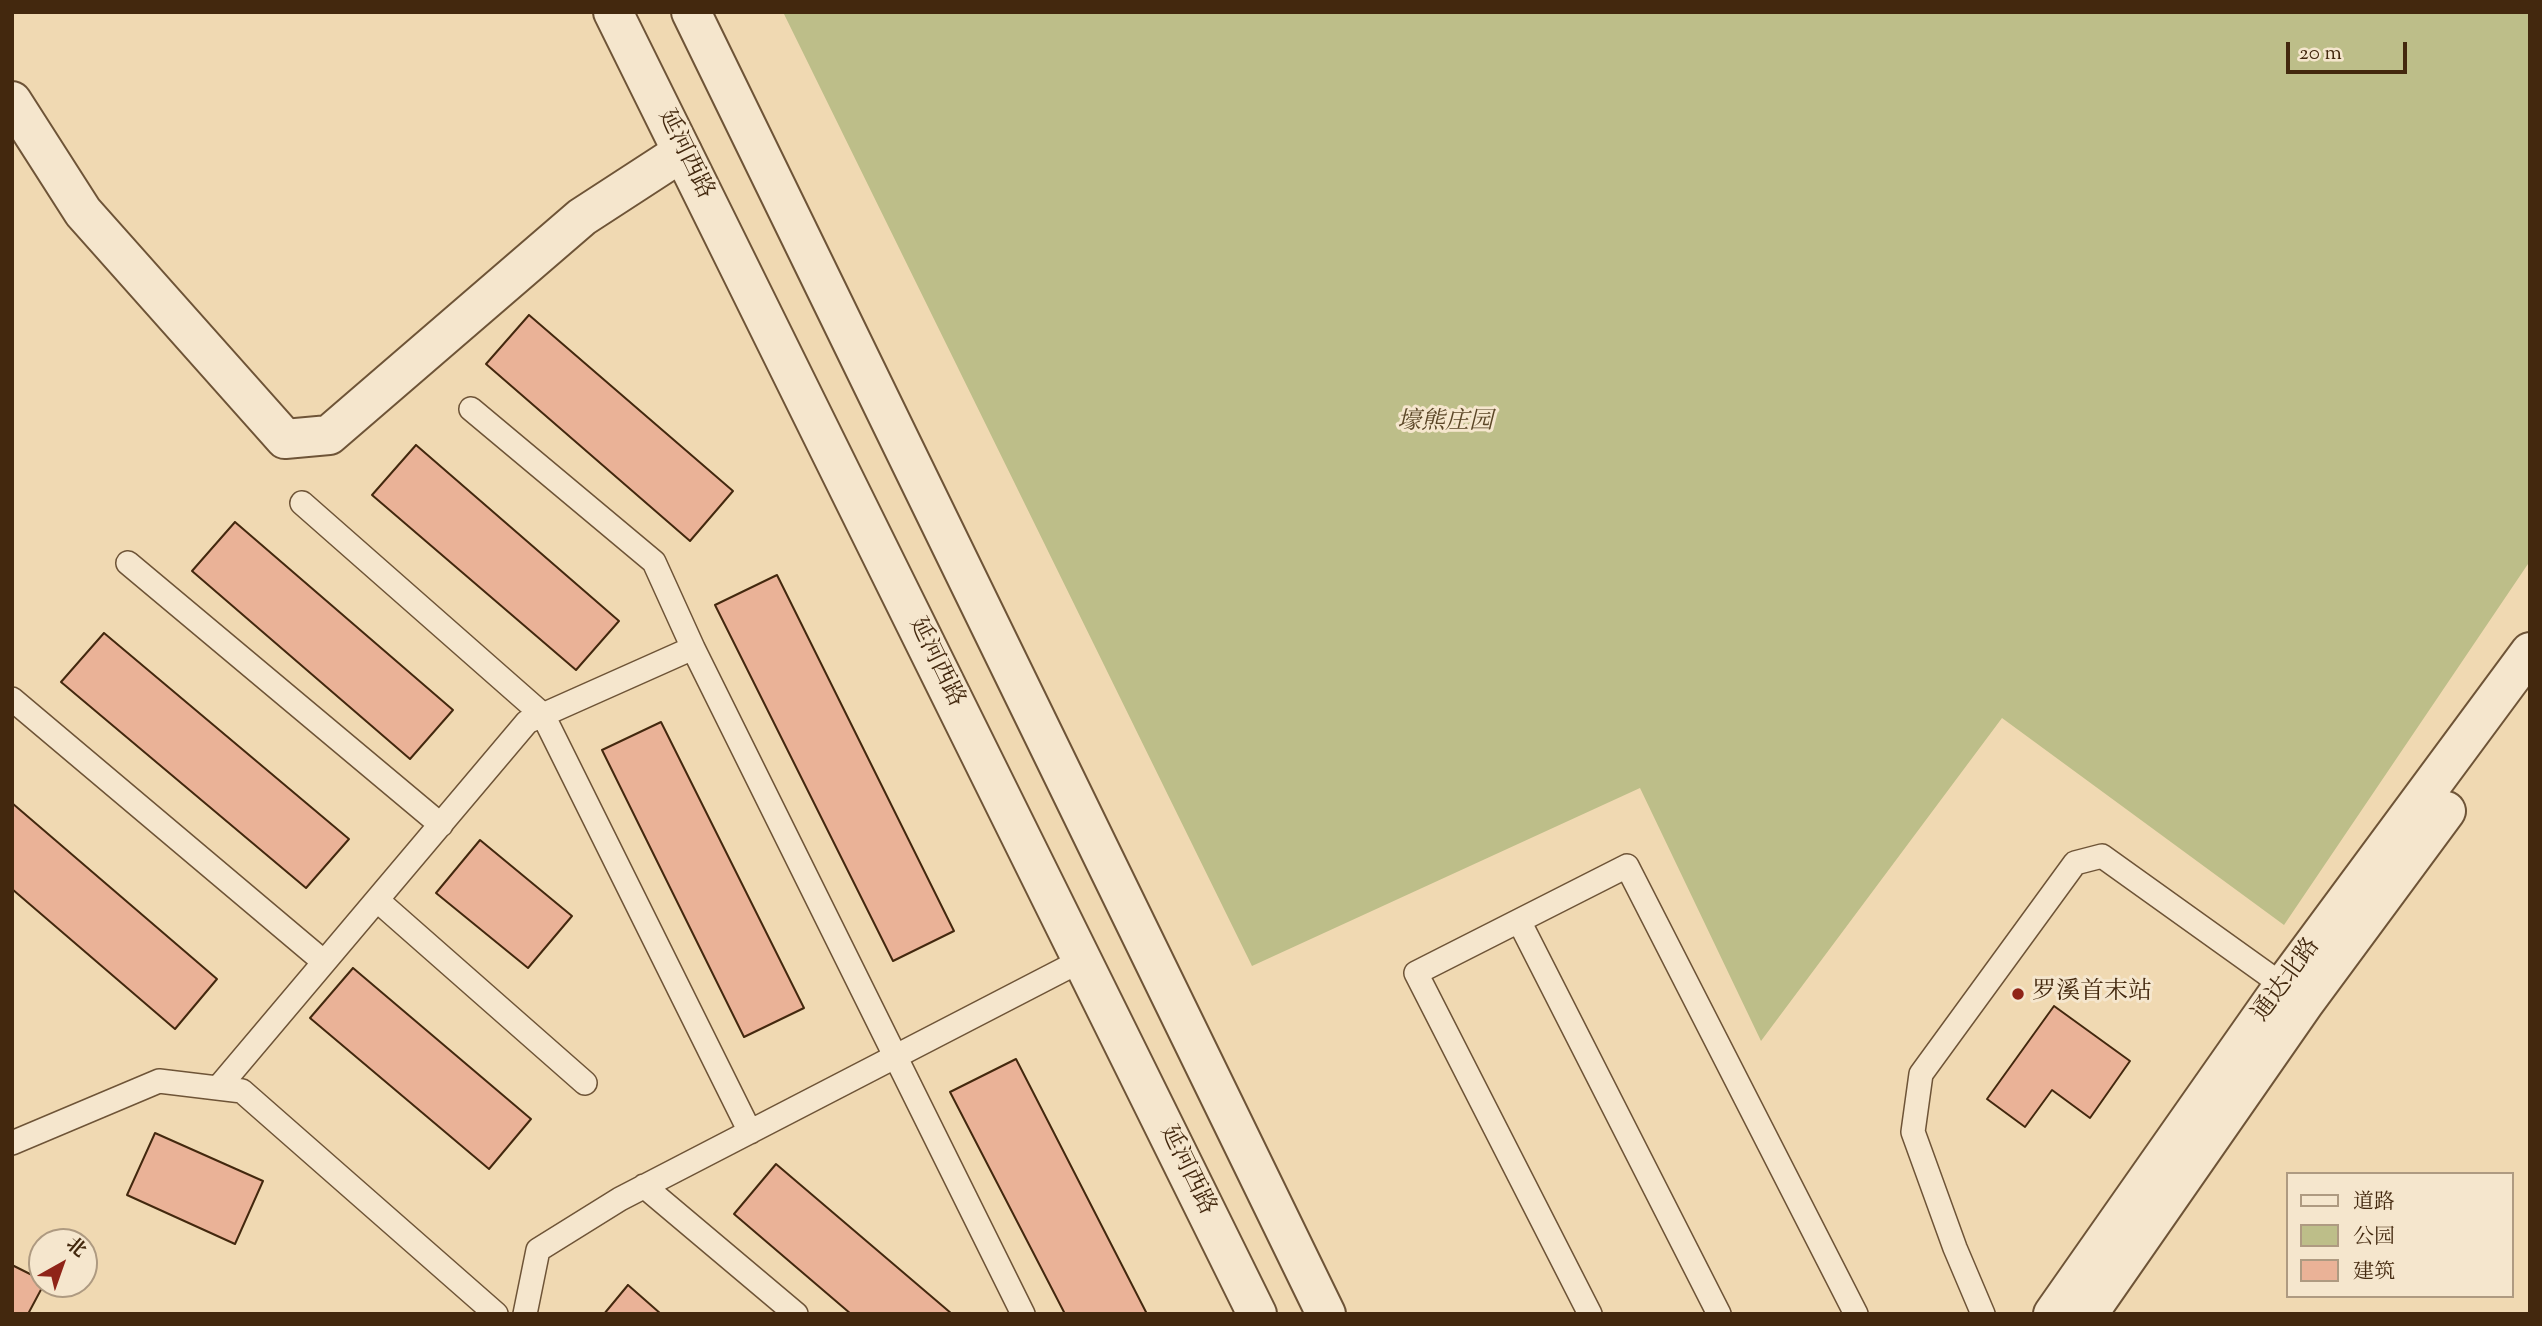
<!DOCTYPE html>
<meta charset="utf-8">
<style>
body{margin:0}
#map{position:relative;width:2542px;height:1326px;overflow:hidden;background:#f0d9b2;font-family:"Sorts Mill Goudy","Noto Serif SC",serif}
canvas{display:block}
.frame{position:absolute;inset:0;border:14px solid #43280e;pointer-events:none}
.legend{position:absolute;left:2286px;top:1172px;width:228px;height:126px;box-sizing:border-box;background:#f5e6cd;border:2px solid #ae9a81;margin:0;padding:9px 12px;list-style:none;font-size:21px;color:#43280e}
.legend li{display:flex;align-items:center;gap:14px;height:35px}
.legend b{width:35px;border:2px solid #ae9a81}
.north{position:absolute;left:28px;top:1228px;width:70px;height:70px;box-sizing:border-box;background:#f5e6cd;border:2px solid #ae9a81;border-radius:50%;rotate:40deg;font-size:19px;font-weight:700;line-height:28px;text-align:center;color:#43280e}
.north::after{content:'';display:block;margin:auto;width:24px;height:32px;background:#8f2418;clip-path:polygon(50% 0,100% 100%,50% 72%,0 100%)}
.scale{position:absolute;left:2286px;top:42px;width:121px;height:32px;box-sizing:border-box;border:4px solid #43280e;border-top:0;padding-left:9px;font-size:21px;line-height:24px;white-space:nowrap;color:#43280e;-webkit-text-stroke:5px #f5e6cd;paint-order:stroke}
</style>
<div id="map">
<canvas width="2542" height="1326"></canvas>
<div class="frame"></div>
<ul class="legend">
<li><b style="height:9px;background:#f5e6cd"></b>道路</li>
<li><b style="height:19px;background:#bdbe89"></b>公园</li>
<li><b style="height:19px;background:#eab297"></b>建筑</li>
</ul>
<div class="north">北</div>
<div class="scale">20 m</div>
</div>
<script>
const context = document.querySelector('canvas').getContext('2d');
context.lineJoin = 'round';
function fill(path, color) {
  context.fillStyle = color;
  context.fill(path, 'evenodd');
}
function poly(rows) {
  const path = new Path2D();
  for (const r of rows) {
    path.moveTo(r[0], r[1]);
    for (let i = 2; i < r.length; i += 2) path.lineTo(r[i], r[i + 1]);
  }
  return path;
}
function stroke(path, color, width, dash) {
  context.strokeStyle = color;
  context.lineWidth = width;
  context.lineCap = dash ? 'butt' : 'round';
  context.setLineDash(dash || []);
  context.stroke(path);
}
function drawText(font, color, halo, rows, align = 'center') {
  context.font = font + ' "Sorts Mill Goudy","Noto Serif SC",serif';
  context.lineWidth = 6;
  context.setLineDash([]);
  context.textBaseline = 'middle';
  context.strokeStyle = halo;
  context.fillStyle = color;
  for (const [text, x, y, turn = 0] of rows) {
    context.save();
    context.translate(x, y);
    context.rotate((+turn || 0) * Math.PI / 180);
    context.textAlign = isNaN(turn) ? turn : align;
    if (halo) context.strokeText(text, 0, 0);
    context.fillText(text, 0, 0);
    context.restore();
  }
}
fill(poly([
 [783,12,2530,12,2530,561,2284,925,2002,718,1761,1041,1640,788,1252,966]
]), '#bdbe89');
const building = poly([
 [529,315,733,491,690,541,486,364,529,315],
 [416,445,619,621,576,670,372,495,416,445],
 [235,522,453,710,410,759,192,571,235,522],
 [777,575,954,931,893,961,715,605,777,575],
 [104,633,349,839,306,888,61,682,104,633],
 [661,722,804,1008,744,1037,602,750,661,722],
 [12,803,217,979,175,1029,12,889,12,803],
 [480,840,572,916,528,968,436,893,480,840],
 [353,968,531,1119,489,1169,310,1018,353,968],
 [2054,1006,2130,1061,2090,1118,2052,1090,2025,1127,1987,1099,2054,1006],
 [1016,1059,1147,1314,1065,1314,950,1092,1016,1059],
 [155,1133,263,1181,235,1244,127,1195,155,1133],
 [776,1164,952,1314,851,1314,734,1214,776,1164],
 [12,1265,42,1280,44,1284,28,1314,12,1314,12,1265],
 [628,1285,661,1314,604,1314,628,1285]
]);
fill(building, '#eab297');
stroke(building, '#43280e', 2);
const service = poly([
 [471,409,654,562,693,648,1023,1314],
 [302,503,543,715,750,1132],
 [128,563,441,825],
 [12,699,324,962],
 [377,900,585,1083],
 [1519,921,1719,1314],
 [218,1088,527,722,693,648],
 [12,1143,159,1081,242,1091,496,1314],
 [644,1186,796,1314],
 [525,1314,538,1250,620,1199,1082,960],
 [1590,1314,1416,973,1627,866,1856,1314],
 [1983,1314,1955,1248,1913,1132,1921,1074,2075,863,2102,856,2292,992]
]);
const minor = poly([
 [12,101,83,212,285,439,329,435,582,217,682,152]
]);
const tertiary = poly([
 [613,12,1257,1314],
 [691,12,1326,1314],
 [2053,1314,2283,986,2530,652],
 [2088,1314,2305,1002,2446,811]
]);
stroke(service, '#6e5437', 26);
stroke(minor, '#6e5437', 42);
stroke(tertiary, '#6e5437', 42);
stroke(service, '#f5e6cd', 23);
stroke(minor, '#f5e6cd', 38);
stroke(tertiary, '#f5e6cd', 38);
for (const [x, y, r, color] of [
 [2018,994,7,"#8f2418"]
]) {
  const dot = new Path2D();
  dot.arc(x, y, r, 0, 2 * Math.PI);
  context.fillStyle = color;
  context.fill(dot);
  stroke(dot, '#f5e6cd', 2.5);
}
drawText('24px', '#43280e', '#f5e6cd', [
 ["延河西路",684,155,64],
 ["延河西路",935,663,64],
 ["通达北路",2288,981,-54],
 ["延河西路",1186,1171,64]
]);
drawText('italic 24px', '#5b4627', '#f5e6cd', [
 ["壕熊庄园",1445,424]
]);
drawText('24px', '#43280e', '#f5e6cd', [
 ["罗溪首末站",2032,994]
], 'left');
</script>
